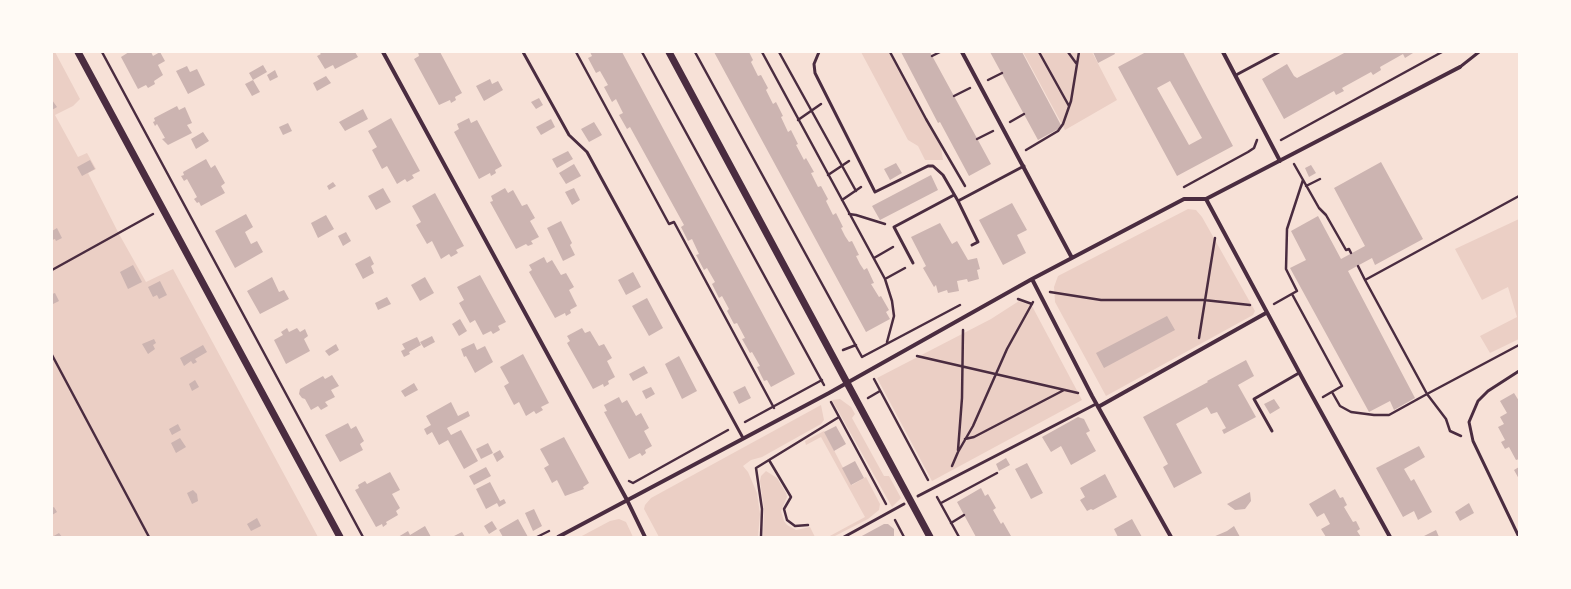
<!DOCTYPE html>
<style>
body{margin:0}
#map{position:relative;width:1571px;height:589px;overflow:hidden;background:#f7e1d7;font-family:"Work Sans",sans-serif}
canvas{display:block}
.frame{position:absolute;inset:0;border:53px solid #fffaf5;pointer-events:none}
</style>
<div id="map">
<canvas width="1571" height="589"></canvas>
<div class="frame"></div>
</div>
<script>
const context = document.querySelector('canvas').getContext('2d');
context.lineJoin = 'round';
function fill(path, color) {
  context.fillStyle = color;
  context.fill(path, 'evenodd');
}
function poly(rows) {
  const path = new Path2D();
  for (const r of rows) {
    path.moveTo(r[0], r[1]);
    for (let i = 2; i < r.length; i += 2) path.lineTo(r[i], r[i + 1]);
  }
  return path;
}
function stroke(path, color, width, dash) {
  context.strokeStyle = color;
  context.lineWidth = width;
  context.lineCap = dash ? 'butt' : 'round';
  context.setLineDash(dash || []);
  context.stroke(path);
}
fill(poly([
 [52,52,55,52,80,99,73,106,55,115,78,157,87,153,96,169,88,173,119,234,146,282,173,269,318,537,52,537],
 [861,52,889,52,941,147,943,160,925,160,918,146,908,140],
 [1023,52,1092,52,1117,100,1065,130],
 [1188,209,1196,210,1202,217,1255,311,1253,315,1106,396,1055,302,1054,287,1058,276],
 [1519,219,1519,339,1490,353,1480,336,1517,317,1508,287,1482,300,1455,249],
 [1019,301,1032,306,1082,400,932,481,877,378,991,319],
 [840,399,851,407,855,414,852,418,884,476,889,476,901,498,892,507,832,400],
 [821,405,824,420,821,424,762,457,751,460,743,466,748,472,757,493,760,514,758,537,659,537,644,509,645,505,651,498],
 [824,431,852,485,866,477,880,504,879,510,868,519,833,537,828,537,865,517,821,437,806,445,805,441],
 [766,471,777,478,786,493,787,497,781,511,784,521,787,525,796,530,810,527,815,537,763,537,764,509,760,481,761,476],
 [619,519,626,522,633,537,580,537,610,521]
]), '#ebcfc5');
fill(poly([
 [129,52,151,52,153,56,160,52,165,61,158,65,163,75,154,81,155,84,148,88,146,85,138,89,121,57],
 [319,52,355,52,358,57,335,69,333,65,325,69,317,56,321,54],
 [418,52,440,52,462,93,455,97,456,100,451,103,450,100,439,105,414,59,419,56],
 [590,52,622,52,795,374,771,387,767,380,764,381,757,367,760,366,752,352,750,353,742,339,745,338,737,323,734,324,727,311,729,309,722,296,719,298,712,284,715,282,707,268,704,270,696,255,699,254,692,239,688,241,681,227,684,225,630,127,627,129,619,115,623,113,616,99,612,102,604,87,608,85,600,71,596,73,588,58,592,56],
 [714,52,749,52,753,60,751,62,758,76,761,75,768,88,766,90,773,104,776,102,783,116,781,117,788,132,791,130,798,144,796,145,804,160,806,158,814,172,811,173,818,187,821,186,828,199,826,201,833,215,836,213,843,227,841,228,845,236,849,242,852,241,859,255,856,256,860,264,864,270,867,268,874,283,871,284,879,297,881,296,889,310,886,312,890,319,866,332],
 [901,52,930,52,991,164,969,176,940,122,938,123],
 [990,52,1022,52,1062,127,1038,140],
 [1093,52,1114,52,1115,54,1098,63],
 [1146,52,1183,52,1233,146,1177,176,1118,67],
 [1170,81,1202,138,1189,145,1157,88],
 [1346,52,1413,53,1405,58,1403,54,1380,67,1381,70,1373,75,1371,72,1342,88,1344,91,1336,95,1334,91,1284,119,1262,79,1287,64,1294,76,1297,78],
 [263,65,267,72,253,80,249,73],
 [187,66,190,72,197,69,205,85,188,94,176,71],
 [275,70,278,77,270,81,267,75],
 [326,76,331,83,317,91,313,83],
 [490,79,492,84,498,81,503,90,484,101,476,86],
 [253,80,260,92,252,96,245,84],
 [539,98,543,105,536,109,531,102],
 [52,100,57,107,52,110],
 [177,106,179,110,185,107,192,123,187,125,192,133,168,145,162,139,165,138,157,124,155,126,153,122,155,121,154,118],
 [363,109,368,119,345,131,339,122],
 [391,118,420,171,412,175,414,178,407,182,405,179,397,184,387,166,382,169,372,150,377,147,368,131],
 [469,118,471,123,477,120,502,166,495,170,496,173,491,176,490,173,479,179,454,132,459,129,457,124],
 [551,119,555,127,541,135,536,127],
 [594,122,602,135,589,142,581,129],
 [288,123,292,131,283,135,279,127],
 [203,132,209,141,196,149,191,139],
 [568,151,573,159,557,168,552,159],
 [206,159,211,168,215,165,225,183,221,186,225,193,201,206,199,202,197,203,194,199,197,197,187,179,184,181,181,176,184,175,183,172],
 [90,160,95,169,82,176,77,167],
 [1381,162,1423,239,1375,265,1372,258,1348,271,1415,398,1394,410,1390,401,1369,412,1290,268,1306,260,1291,231,1318,216,1341,259,1365,246,1334,188],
 [896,163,902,173,890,180,884,169],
 [574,164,581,176,566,184,559,173],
 [1311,165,1316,173,1309,177,1305,168],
 [931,175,938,190,880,220,872,206],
 [333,182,336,186,329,190,327,186],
 [383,188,391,202,376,210,368,196],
 [505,188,508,193,513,190,522,206,527,204,535,218,530,221,539,237,531,241,533,244,528,246,526,244,516,249,490,202,493,201,491,196],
 [574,188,580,200,572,205,565,192],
 [435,193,464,246,456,250,458,253,451,257,449,254,441,259,432,241,427,244,416,225,421,222,412,206],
 [1012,203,1027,230,1017,235,1026,253,1003,265,979,220],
 [246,214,253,227,245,232,251,244,257,241,263,252,235,268,215,231],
 [326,215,334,229,318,238,311,223],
 [561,221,572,243,570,245,575,255,563,261,547,228],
 [940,223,952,244,957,241,968,260,977,258,980,269,977,270,979,279,968,282,967,279,957,281,959,291,948,293,947,290,938,293,936,285,934,287,923,268,926,266,911,237],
 [57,228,62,238,56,241,55,239,52,240,52,231],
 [346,232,351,241,343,246,338,236],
 [370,256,374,264,371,266,374,273,363,279,355,264],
 [544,257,547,263,552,260,561,275,566,273,574,287,569,290,577,306,570,310,571,313,566,316,565,313,555,318,529,272,532,270,529,265],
 [133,265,142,282,128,289,120,272],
 [633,272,641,287,626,295,618,280],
 [480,275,506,322,498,326,500,330,493,334,491,331,483,335,475,320,470,323,459,303,464,300,457,287],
 [272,277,279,292,284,290,289,299,260,314,247,291],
 [425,277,434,293,420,301,411,285],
 [160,281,167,295,159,299,157,295,153,297,148,287],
 [55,293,59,301,53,304,52,294],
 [387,297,391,304,378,310,375,303],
 [647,298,663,328,649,336,632,306],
 [1167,316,1175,330,1104,368,1096,353],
 [460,319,467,331,459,336,452,324],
 [287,328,289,332,297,328,300,332,305,329,308,336,304,339,310,351,286,364,274,340,283,335,281,332],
 [582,328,585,333,590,331,599,346,604,344,612,358,607,361,615,377,608,381,609,384,604,387,603,384,593,389,567,343,570,341,567,336],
 [432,336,435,342,424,348,420,342],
 [417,337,421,345,409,352,410,354,404,357,401,351,405,349,402,344],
 [154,339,156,343,153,345,155,349,148,354,142,344],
 [474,343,477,350,485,346,493,362,475,373,466,356,464,357,461,349],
 [336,344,339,350,329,356,325,351],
 [203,345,207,352,195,359,197,362,193,364,191,361,184,366,180,358],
 [523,354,549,403,541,407,543,410,536,414,534,411,526,416,519,402,514,405,504,386,509,383,500,367],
 [679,356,697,391,682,399,665,364],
 [1246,360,1254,376,1238,385,1256,417,1224,434,1222,430,1226,428,1217,412,1211,414,1207,407,1176,424,1202,473,1174,488,1163,467,1168,464,1143,417,1208,382,1207,381],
 [644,366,648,373,633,381,629,374],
 [332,375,339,386,331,390,335,397,325,402,328,406,321,410,318,406,311,410,305,399,302,398,299,394,300,389,323,376,325,379],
 [195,380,199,387,192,391,189,384],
 [414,383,418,390,405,397,401,391],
 [745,386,751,398,739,404,733,392],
 [651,387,655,394,646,399,642,391],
 [1514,393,1519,401,1519,459,1516,460,1509,447,1505,449,1501,442,1505,440,1498,427,1504,424,1500,417,1507,413,1500,401],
 [619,397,622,403,627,400,636,416,641,413,649,428,644,431,652,446,645,450,646,453,642,456,640,453,629,459,604,412,607,411,604,405],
 [1274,399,1280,408,1270,414,1264,404],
 [451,402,458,416,468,411,470,416,447,428,451,435,461,430,478,461,464,469,448,440,439,445,432,432,427,435,424,429,431,425,426,416],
 [1078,417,1084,419,1090,431,1086,433,1096,451,1071,465,1061,446,1051,452,1042,437],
 [348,423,351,429,356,426,364,441,360,444,363,450,340,462,325,435],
 [178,424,181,430,172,435,169,429],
 [836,426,846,444,834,451,824,432],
 [564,437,589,483,583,487,584,489,565,496,557,480,552,483,548,475,544,468,549,465,540,449],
 [180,438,186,447,176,453,171,443],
 [488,443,493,453,481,459,476,449],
 [1419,446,1425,457,1404,469,1411,481,1414,479,1432,512,1418,520,1414,511,1403,517,1376,468],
 [500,450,504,457,497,462,493,454],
 [1006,458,1010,465,999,471,996,464],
 [855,461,864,478,851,485,842,468],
 [1027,463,1043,493,1031,499,1015,469],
 [486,467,491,476,474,485,469,476],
 [1519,467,1519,479,1514,470],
 [390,472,400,490,392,494,400,508,396,511,398,515,386,522,387,524,383,527,382,524,376,527,355,490,359,488,358,485,365,481,367,484],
 [1105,474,1117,497,1093,510,1091,509,1087,511,1080,500,1085,497,1080,488],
 [490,482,500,501,504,499,506,503,499,507,497,503,486,509,476,489],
 [981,488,985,496,988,494,996,508,993,510,1001,524,1003,522,1011,536,976,537,957,502],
 [1335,489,1340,498,1343,497,1347,505,1344,507,1353,522,1356,521,1360,529,1357,531,1361,537,1326,537,1321,529,1330,524,1324,513,1317,517,1309,504],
 [193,490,197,494,198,501,192,504,187,493],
 [1250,492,1251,501,1245,509,1235,510,1227,504],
 [1469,503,1474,513,1460,521,1455,512],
 [54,507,57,512,52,515,52,508],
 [534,509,542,526,533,531,525,513],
 [257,518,261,526,251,531,247,524],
 [518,519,528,537,503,537,499,530],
 [1132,519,1142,537,1118,537,1114,529],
 [492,521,497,529,489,534,484,526],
 [884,524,888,524,894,529,894,537,860,537],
 [425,526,431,537,398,537,408,531,410,535],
 [1234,526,1240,537,1213,537,1227,531],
 [1436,530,1439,537,1422,537],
 [462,532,465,537,452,537],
 [59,533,62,537,52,537]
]), '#ccb4b1');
stroke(poly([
 [102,52,363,537],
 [576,52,669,224,674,222,774,408],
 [642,52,824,385],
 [695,52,862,357,960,305],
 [762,52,885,279,905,268],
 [779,52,856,191],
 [890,52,926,119,965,186],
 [1039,52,1069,106],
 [1068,52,1076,63],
 [932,56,940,52],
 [988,80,1002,73],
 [954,96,970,88],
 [798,120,821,104],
 [1010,122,1024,114],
 [977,139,993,131],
 [1281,140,1442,52],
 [1026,150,1058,131,1063,124,1071,101,1079,52],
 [1294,164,1319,208,1326,215,1346,250,1349,249,1351,253],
 [828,175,849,161],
 [1306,186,1320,179],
 [1184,187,1248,152,1254,148,1257,140],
 [1519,196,1365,280,1427,394,1519,345],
 [842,200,861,187],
 [849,214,856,215,885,224],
 [874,258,893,247],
 [1358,266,1365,280],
 [52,270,153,214],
 [885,279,892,301,894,316,887,342],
 [1050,292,1101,300,1204,300,1250,305],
 [1292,294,1342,386,1323,397],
 [1018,299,1032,304],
 [1274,304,1297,291,1286,269,1287,229,1303,180],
 [1199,338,1215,238],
 [843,350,856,345],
 [52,355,149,537],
 [917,356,1078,393],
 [874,379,928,480],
 [1332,392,1340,406,1351,412,1374,415,1389,415,1427,394,1446,419,1450,431,1461,436],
 [868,398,880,391],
 [831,402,886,504],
 [745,422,822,380],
 [965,439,974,437,1064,390],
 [958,450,962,398,963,330],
 [769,460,791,497,784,509,787,520,795,526,808,525],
 [952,466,958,452,973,426,1007,349,1033,302],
 [629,481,633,483,728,430],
 [937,497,959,537],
 [941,503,997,473],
 [895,520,904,537],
 [951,523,964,515],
 [537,537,549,531],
 [761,537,762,509,756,468,839,417]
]), '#4a2c40', 2.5);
stroke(poly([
 [523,52,569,135,587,152,743,438],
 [819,52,814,64,815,73,875,192,928,166,933,166,943,175,958,201,1024,166],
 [1460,67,1479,52],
 [1236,75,1279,52],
 [958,201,978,242,972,245],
 [913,263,894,227,954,195],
 [1519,371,1488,391,1478,401,1469,422,1473,441,1519,537],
 [1272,431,1254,399,1299,373],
 [918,496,1096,404],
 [844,537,904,504]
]), '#4a2c40', 3);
stroke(poly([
 [383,52,627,500,645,537],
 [962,52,1072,258],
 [1223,52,1280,161],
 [1206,199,1305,383,1390,537],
 [1032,279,1092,396,1171,537],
 [1098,407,1266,313],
 [558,537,829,393,1032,279,1184,199,1206,199,1460,67]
]), '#4a2c40', 4);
stroke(poly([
 [78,52,340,537],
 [669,52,930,537]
]), '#4a2c40', 7);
</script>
